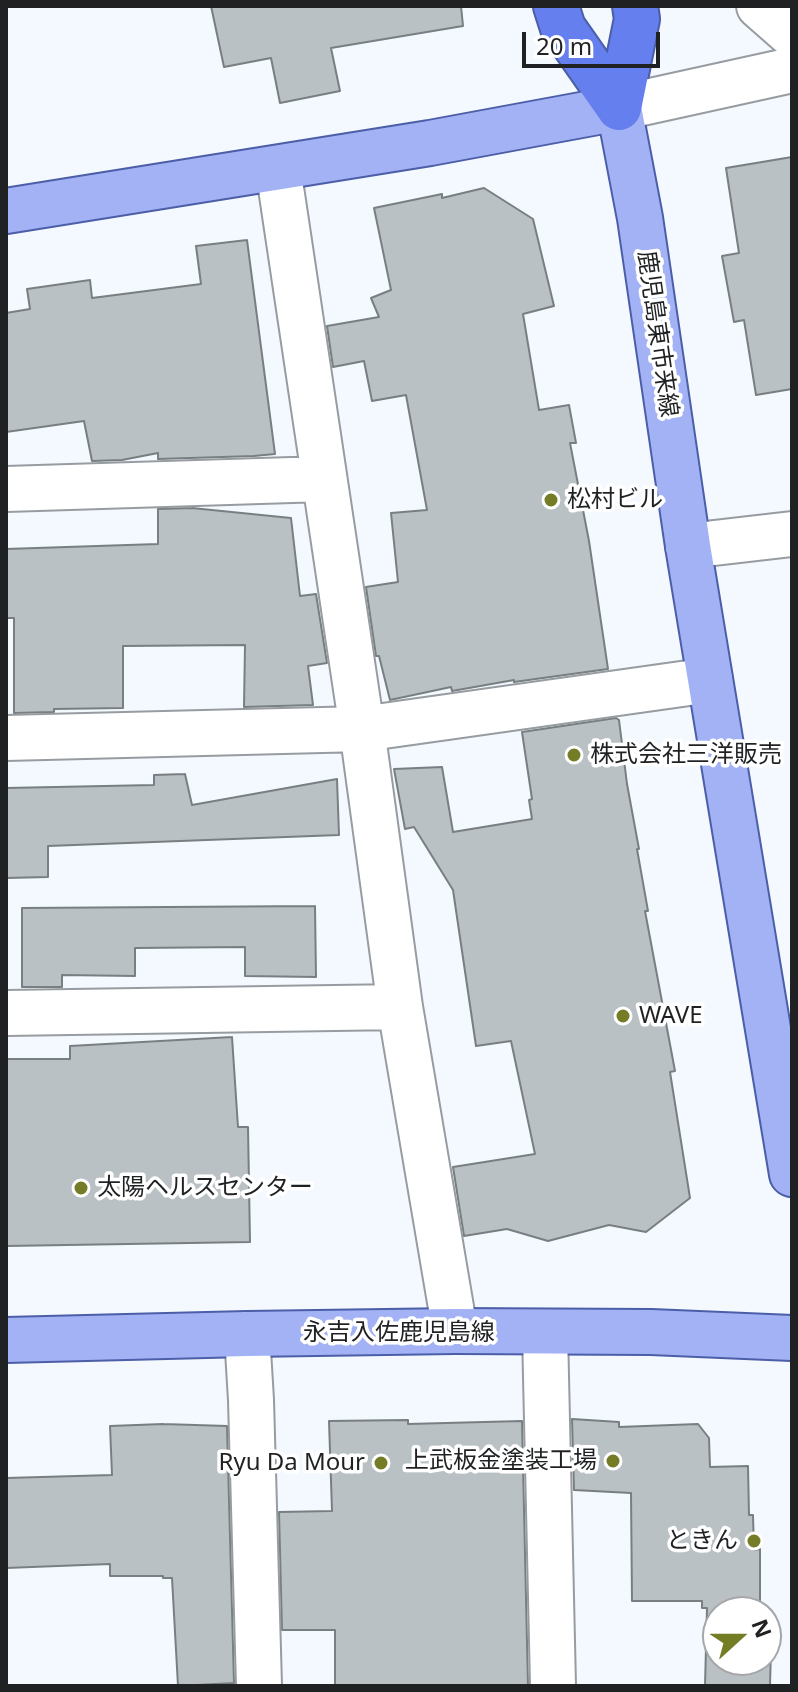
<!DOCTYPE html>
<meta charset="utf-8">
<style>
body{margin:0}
#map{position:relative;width:798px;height:1692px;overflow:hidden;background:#f3f9fe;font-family:"Noto Sans",sans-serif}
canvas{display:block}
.frame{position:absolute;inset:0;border:8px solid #1f2123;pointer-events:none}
.north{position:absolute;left:702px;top:1596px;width:80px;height:80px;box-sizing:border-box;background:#fff;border:2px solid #a5a6a7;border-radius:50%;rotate:69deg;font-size:22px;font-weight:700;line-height:32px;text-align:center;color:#1f2123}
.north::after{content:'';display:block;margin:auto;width:28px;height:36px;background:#757c26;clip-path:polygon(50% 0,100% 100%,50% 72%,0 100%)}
.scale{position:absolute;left:522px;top:32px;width:138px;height:36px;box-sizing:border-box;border:4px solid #1f2123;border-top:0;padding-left:10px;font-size:24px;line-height:28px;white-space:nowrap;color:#1f2123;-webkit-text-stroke:6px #fff;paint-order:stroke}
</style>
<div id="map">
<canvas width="798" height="1692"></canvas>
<div class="frame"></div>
<div class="north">N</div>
<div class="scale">20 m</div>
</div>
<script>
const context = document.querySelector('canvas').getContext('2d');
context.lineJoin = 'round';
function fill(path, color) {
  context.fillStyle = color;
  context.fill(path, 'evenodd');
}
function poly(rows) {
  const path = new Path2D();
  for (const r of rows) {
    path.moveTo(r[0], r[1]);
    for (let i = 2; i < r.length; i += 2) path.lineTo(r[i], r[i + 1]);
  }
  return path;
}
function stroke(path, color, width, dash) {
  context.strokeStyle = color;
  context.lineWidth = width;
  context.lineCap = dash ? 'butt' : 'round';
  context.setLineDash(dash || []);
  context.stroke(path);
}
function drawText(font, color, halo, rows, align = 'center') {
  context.font = font + ' "Noto Sans","Noto Sans JP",sans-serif';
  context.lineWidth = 7;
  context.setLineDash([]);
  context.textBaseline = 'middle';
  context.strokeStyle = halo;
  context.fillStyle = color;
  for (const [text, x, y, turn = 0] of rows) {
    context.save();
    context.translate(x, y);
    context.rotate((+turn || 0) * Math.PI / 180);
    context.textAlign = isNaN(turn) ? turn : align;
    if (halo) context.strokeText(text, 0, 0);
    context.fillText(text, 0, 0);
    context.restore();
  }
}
const building = poly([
 [211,6,461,6,463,26,331,48,340,91,280,103,271,58,224,67,211,6],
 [792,157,792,389,756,395,744,320,734,322,722,256,739,253,726,168,792,157],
 [484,188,533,219,554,306,523,314,539,410,569,405,576,443,570,443,589,541,608,669,514,682,514,680,452,691,451,687,390,700,379,656,376,656,366,587,398,582,391,513,427,510,406,395,372,401,364,361,333,367,327,326,379,317,371,298,391,290,374,208,442,194,442,198,484,188],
 [247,240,275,454,254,456,158,459,158,453,122,460,92,461,84,421,6,432,6,313,30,309,27,289,90,280,92,298,201,284,196,246,247,240],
 [192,508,291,518,300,596,316,594,327,663,308,666,313,705,244,707,245,645,123,646,123,708,54,709,54,712,14,713,14,618,6,618,6,549,158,544,158,509,192,508],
 [616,718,619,720,627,784,639,849,637,849,648,911,645,911,675,1071,670,1072,690,1198,646,1232,609,1225,548,1241,507,1229,464,1236,453,1167,535,1154,511,1041,476,1046,453,890,414,827,405,829,394,769,442,767,453,832,532,819,529,800,532,799,522,732,616,718],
 [185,774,192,805,337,779,339,835,48,846,48,877,6,878,6,788,154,785,154,775,185,774],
 [315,906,316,977,245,976,245,947,135,948,135,976,62,975,62,987,22,987,22,908,315,906],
 [232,1037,238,1127,248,1127,250,1242,6,1246,6,1059,70,1059,70,1046,232,1037],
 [572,1419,619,1422,619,1427,698,1424,709,1438,710,1467,748,1466,749,1515,753,1515,754,1550,760,1549,760,1612,718,1612,718,1660,766,1660,766,1614,772,1614,770,1685,705,1686,707,1608,702,1608,702,1601,632,1601,631,1493,574,1490,572,1419],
 [408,1420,408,1424,522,1421,528,1686,335,1686,335,1630,282,1630,279,1512,332,1511,329,1421,408,1420],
 [163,1424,227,1426,234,1683,178,1686,172,1578,163,1578,163,1576,110,1576,110,1564,6,1568,6,1478,112,1475,110,1426,163,1424]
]);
fill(building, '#bac1c4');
stroke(building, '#787f81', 2);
const minor = poly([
 [759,6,792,35],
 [619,108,792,70],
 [278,168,362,729,400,1007,455,1331],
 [6,489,324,479],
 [688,546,792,534],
 [6,738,362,729,710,680],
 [6,1013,400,1007],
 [545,1332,553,1686],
 [247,1334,251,1400,259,1686]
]);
const major = poly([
 [6,211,430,143,619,108,640,218,688,546,792,1174],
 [6,1340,247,1334,455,1331,651,1332,792,1338]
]);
const highway = poly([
 [556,6,563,28,619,108],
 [619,108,637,19,635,6]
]);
stroke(minor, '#979ca1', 48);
stroke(major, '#4c5ea7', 48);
stroke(highway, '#4c5ea7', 48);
stroke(minor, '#fff', 44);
stroke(major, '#a3b2f5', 44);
stroke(highway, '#657fee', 44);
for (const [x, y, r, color] of [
 [551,500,8,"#757c26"],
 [574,755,8,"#757c26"],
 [623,1016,8,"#757c26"],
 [81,1188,8,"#757c26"],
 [613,1461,8,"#757c26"],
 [381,1463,8,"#757c26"],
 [754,1541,8,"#757c26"]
]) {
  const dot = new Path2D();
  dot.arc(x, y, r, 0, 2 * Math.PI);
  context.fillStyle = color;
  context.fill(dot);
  stroke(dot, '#fff', 3);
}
drawText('24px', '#1f2123', '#fff', [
 ["鹿児島東市来線",657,334,82],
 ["永吉入佐鹿児島線",399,1333]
]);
drawText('24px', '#1f2123', '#fff', [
 ["松村ビル",567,500],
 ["株式会社三洋販売",590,755],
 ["WAVE",639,1016],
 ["太陽ヘルスセンター",97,1188],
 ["上武板金塗装工場",597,1461,"right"],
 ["Ryu Da Mour",365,1463,"right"],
 ["ときん",738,1541,"right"]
], 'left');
</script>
